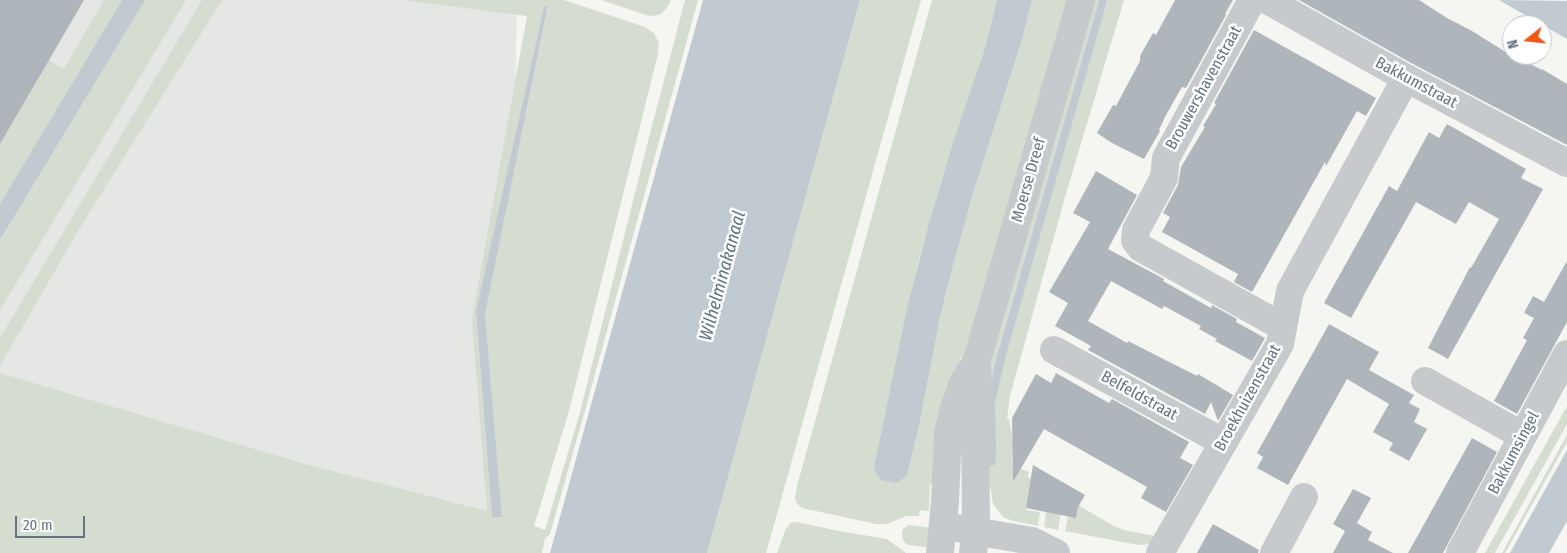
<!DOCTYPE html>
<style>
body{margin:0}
#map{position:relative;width:1567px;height:553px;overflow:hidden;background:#f5f5f1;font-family:"Fira Sans Condensed",sans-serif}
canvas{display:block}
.north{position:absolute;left:1502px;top:15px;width:50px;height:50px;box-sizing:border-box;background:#fff;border:1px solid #c0c7ce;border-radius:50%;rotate:254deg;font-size:14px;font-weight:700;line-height:20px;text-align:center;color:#627384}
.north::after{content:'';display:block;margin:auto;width:18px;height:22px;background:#ef5716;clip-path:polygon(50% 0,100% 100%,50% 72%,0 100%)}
.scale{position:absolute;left:15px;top:516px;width:70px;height:22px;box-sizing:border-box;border:2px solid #627384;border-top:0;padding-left:6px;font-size:15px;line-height:18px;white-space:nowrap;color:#627384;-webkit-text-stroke:4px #fff;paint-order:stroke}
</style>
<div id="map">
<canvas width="1567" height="553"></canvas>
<div class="north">N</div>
<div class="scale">20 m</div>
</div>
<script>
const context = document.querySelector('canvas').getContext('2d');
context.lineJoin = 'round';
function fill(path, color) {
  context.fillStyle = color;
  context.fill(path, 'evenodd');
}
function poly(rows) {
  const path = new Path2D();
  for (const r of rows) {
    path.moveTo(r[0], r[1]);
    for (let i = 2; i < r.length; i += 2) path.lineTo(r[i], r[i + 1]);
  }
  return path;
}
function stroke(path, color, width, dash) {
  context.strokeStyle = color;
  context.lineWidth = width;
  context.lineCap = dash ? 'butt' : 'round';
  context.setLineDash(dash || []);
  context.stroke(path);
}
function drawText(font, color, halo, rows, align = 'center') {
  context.font = font + ' "Fira Sans Condensed",sans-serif';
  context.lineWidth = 5;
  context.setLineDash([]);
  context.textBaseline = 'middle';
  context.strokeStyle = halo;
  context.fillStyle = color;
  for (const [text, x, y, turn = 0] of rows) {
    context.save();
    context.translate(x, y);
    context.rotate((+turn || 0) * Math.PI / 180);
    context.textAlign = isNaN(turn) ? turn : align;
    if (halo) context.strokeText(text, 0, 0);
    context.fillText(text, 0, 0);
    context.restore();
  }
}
fill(poly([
 [0,0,517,0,508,513,0,553]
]), '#e5e7e4');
fill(poly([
 [104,0,122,0,0,204,0,144,40,76,0,53,0,32,64,69],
 [145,0,186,0,0,310,0,240],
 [202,0,222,0,78,231,0,366,0,338],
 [402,0,564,0,645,27,654,33,659,43,658,54,569,411,534,526,545,530,580,412,647,145,685,0,698,0,584,414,550,534,545,539,542,553,0,553,0,373,305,464,487,511,472,319,527,16],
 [544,6,546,7,544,25,485,314,502,517,492,518,476,311],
 [601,0,671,0,669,5,663,12,659,15,649,16],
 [860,0,921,0,766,553,707,553],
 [932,0,997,0,984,51,941,183,918,263,875,468,907,476,919,426,941,313,951,273,973,194,1022,40,1032,0,1069,0,965,359,960,357,959,359,964,361,936,484,930,484,929,511,920,510,919,516,906,516,887,524,876,524,802,508,797,504,795,498,797,486],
 [1094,0,1099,0,1008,317,994,366,990,392,995,464,995,403,1004,362,1013,326,1107,0,1124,0,1065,197,1010,396,1007,419,1009,419,1013,441,1012,465,1029,472,1027,476,1031,479,1026,510,1040,512,1038,526,1013,521,1003,517,993,504,990,485,982,485,990,360],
 [1567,406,1567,424,1495,553,1485,553],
 [1567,435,1567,442,1505,553,1502,553],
 [1049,491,1071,501,1114,526,1124,530,1155,536,1149,544,1138,545,1065,531,1068,516,1076,517,1078,509,1062,507,1058,530,1044,527],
 [797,522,839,531,887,539,906,553,777,553,786,528,791,523],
 [909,525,934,528,932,548,909,545,905,543,903,540,902,533,903,529]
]), '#d5ddd1');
fill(poly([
 [122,0,145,0,0,240,0,204],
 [703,0,860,0,707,553,550,553],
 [997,0,1032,0,1022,40,973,194,951,273,941,313,919,426,907,476,896,483,881,480,874,468,894,371,908,304,929,223,953,143,984,51],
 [1099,0,1107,0,1103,15,1006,355,995,403,996,458,995,464,992,466,990,465,987,447,990,392,994,366],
 [1499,0,1567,1,1567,39],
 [544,6,547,7,544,25,485,314,502,517,492,518,476,311],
 [1567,450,1567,521,1549,553,1510,553]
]), '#c0cad0');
fill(poly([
 [0,0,84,0,0,144],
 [1175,0,1233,0,1225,14,1226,15,1186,88,1182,87,1166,115,1159,130,1160,131,1144,159,1112,143,1097,133,1113,105,1116,106,1140,61,1140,56,1153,33,1156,35],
 [1299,0,1419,0,1447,18,1472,31,1520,61,1521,59,1542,70,1542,69,1567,84,1567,145,1413,64],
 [1254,30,1376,98,1366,116,1357,111,1326,166,1325,162,1252,292,1234,282,1238,274,1162,232,1170,217,1163,213,1178,185,1181,167,1205,127,1203,126,1216,104,1214,103],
 [1447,124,1526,169,1521,178,1543,189,1448,359,1428,348,1470,267,1471,268,1499,219,1469,202,1456,224,1416,202,1351,318,1324,303,1389,186,1397,191,1429,132,1439,138],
 [1096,171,1137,195,1108,249,1164,279,1163,281,1211,308,1212,305,1237,319,1236,322,1265,338,1252,361,1215,341,1217,339,1199,329,1201,326,1164,306,1162,309,1111,281,1088,321,1127,343,1128,341,1197,376,1198,374,1233,395,1218,421,1211,402,1205,414,1088,350,1091,346,1055,326,1068,303,1049,292,1090,222,1073,213],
 [1567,261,1567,322,1517,414,1494,401,1527,340,1523,338,1534,318,1524,313,1533,296,1544,302],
 [1329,324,1379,352,1369,370,1414,395,1409,403,1420,409,1414,422,1427,429,1409,461,1389,450,1393,443,1373,432,1389,404,1347,379,1288,485,1257,468,1263,457,1257,453],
 [1056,373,1109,403,1112,399,1189,442,1180,458,1193,465,1166,512,1141,498,1147,487,1044,429,1013,482,1012,418,1036,374,1051,383],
 [1472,438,1497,452,1443,553,1408,553],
 [1033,465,1085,495,1078,507,1076,518,1026,508],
 [1353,489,1371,498,1357,523,1372,532,1368,540,1393,553,1333,553,1345,531,1333,524],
 [1213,524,1259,550,1258,553,1197,553]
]), '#afb6bb');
stroke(poly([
 [1252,0,1166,158,1164,178,1136,230,1135,240,1141,248,1283,327],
 [1267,0,1406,78,1567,163],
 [1054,350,1223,442],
 [1425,381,1523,436],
 [957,528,1032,541,1056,553],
 [940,553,945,502,948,433,955,405,963,383,977,360,1081,0],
 [973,553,976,523,975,426,978,386,977,364],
 [1160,553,1280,344,1290,291,1406,78],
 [1274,553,1304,497],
 [1460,553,1567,354]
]), '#c7cacd', 28);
drawText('16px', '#627384', '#fff', [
 ["Bakkumstraat",1416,83,28],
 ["Brouwershavenstraat",1204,88,-61],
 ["Moerse Dreef",1029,180,-74],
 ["Belfeldstraat",1139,396,29],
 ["Broekhuizenstraat",1248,398,-61],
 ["Bakkumsingel",1514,453,-62]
]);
drawText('italic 18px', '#5d7582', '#fff', [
 ["Wilhelminakanaal",723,276,-75]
]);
</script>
